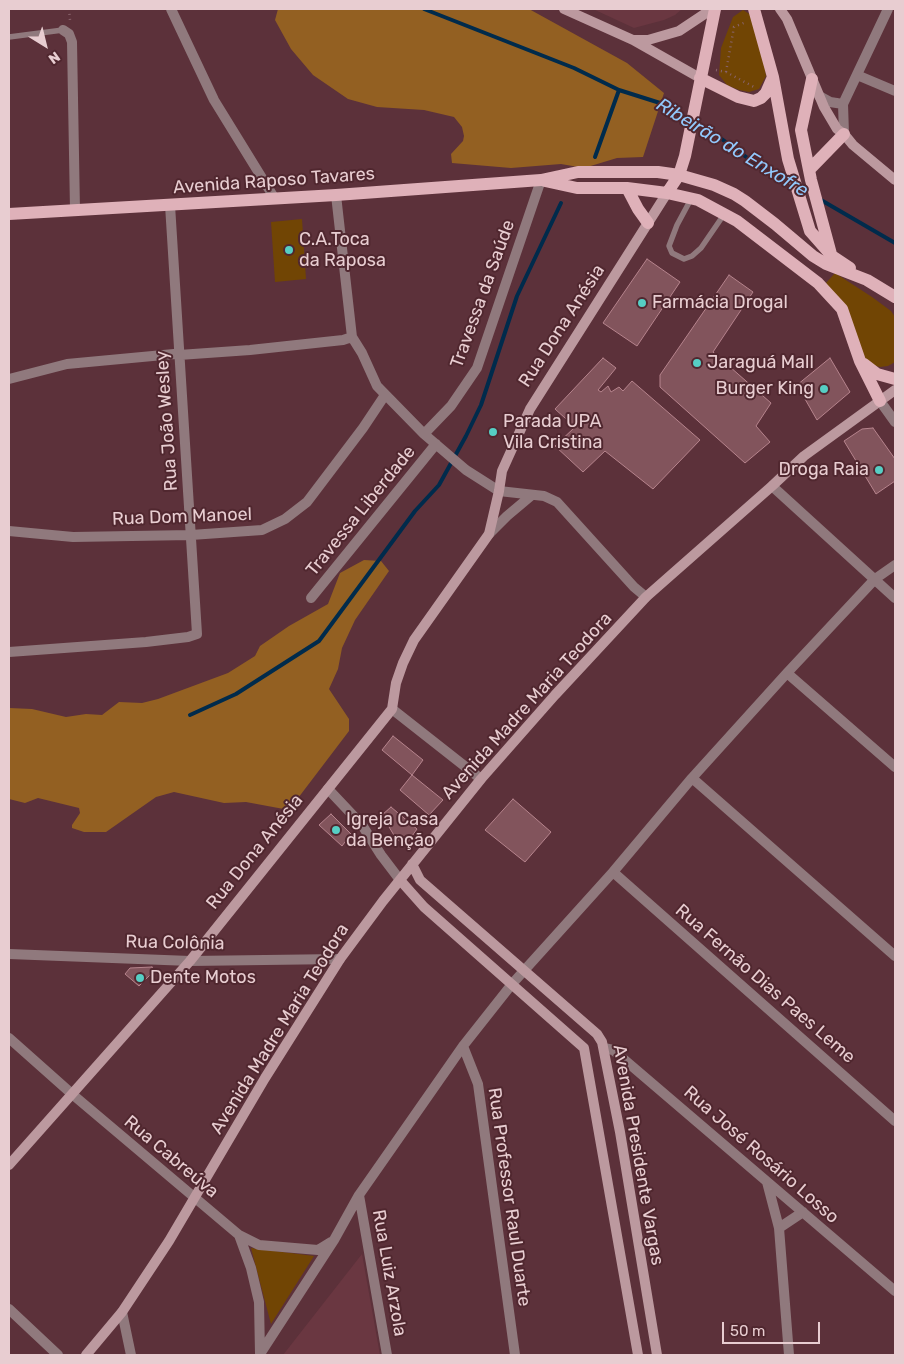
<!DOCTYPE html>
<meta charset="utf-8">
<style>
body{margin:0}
#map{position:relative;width:904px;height:1364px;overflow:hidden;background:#5c313a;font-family:Rubik,sans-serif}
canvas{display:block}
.frame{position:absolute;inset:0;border:10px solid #e8cdd1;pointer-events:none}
.north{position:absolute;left:20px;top:20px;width:50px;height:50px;-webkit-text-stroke:4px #50272f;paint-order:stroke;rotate:144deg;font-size:14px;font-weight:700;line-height:20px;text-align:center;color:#e8cdd1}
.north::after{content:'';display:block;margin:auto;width:18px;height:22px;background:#e8cdd1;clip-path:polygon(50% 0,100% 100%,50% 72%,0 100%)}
.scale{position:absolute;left:722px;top:1322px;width:98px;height:22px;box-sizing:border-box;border:2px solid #e8cdd1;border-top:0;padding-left:6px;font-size:15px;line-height:18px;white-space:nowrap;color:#e8cdd1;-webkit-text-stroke:4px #50272f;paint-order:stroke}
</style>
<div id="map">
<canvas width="904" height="1364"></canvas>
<div class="frame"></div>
<div class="north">N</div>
<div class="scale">50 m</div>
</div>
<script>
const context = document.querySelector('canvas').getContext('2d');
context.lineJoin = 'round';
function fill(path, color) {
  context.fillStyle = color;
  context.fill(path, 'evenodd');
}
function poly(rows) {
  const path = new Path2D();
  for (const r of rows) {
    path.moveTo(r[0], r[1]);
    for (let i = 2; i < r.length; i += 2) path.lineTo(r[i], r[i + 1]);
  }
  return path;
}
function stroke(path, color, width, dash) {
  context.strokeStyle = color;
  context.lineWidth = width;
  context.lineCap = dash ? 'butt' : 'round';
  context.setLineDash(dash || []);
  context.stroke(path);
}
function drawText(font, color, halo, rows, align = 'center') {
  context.font = font + ' Rubik,sans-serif';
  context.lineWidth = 4;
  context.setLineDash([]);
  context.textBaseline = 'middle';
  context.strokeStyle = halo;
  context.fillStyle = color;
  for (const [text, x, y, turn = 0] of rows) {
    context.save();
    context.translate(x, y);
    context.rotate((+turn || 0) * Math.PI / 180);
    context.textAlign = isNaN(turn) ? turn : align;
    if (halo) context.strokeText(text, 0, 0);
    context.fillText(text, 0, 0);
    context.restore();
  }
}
fill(poly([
 [593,9,682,9,675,15,664,20,634,28],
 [362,1254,380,1355,283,1355]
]), '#6a3741');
fill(poly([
 [743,10,751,15,763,55,766,76,759,89,749,92,739,90,727,85,719,75,721,48,733,17],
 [302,219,306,279,275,282,271,222],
 [835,273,872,297,891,311,895,317,895,362,888,366,880,367,872,365,864,358,826,283],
 [251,1248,314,1256,271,1324]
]), '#714504');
fill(poly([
 [278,9,529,9,627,63,664,93,643,157,617,158,584,168,561,164,511,168,452,163,451,154,463,141,464,136,462,127,454,117,424,110,377,107,348,99,313,75,291,49,275,20],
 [364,560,381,561,389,571,355,620,342,648,338,669,329,689,349,719,349,731,289,810,246,802,224,803,174,792,156,797,106,832,84,832,72,828,72,825,80,813,79,808,38,798,25,803,9,799,9,708,32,709,66,717,86,714,102,715,119,702,142,703,158,699,228,673,255,656,260,646,289,626,328,604,340,573]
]), '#936022');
stroke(poly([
 [424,9,574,68,619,90,660,103,689,120],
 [695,123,715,134,757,165,793,185],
 [595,157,619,90],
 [821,200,895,243],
 [190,715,236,694,319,641,415,511,439,485,466,436,481,405,517,296,561,203]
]), '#002b4c', 4);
const building = poly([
 [647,259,680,282,637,346,603,323,647,259],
 [729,275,753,292,713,352,771,403,756,426,770,442,745,463,660,387,660,375,729,275],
 [603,358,616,368,598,390,601,392,608,386,611,392,619,387,623,391,632,381,700,440,653,489,605,451,583,472,555,446,575,427,555,409,603,358],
 [830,358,850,392,817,420,797,385,830,358],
 [873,428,895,459,895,481,876,494,844,441,862,429,873,428],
 [393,736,423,760,412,775,382,750,393,736],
 [412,775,443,800,429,815,400,790,412,775],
 [513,799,551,832,525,862,485,830,513,799],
 [391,807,417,829,405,846,395,837,382,815,391,807],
 [331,814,351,834,342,846,319,825,331,814],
 [152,967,154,971,139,986,125,974,130,968,152,967]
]);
fill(building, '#82545c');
stroke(building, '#b6848d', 1);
stroke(poly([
 [69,9,70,20],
 [716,70,726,72,754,87],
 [726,72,734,27,746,22]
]), '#89636b', 2.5, [1, 4]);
stroke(poly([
 [9,37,63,30],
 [691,199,677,225,669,246,672,253,684,259,692,256,701,248,725,213]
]), '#90797d', 5.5);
stroke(poly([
 [171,9,214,100,275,199],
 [63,30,69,34,72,42,75,210],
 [857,75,895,91],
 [819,96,830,102,843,104],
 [844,134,843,104,888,9],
 [336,195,352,337,362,353,377,386,424,434,466,470,499,491,544,496,557,502,634,587,646,597],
 [9,379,67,364,174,354,179,355,250,350,343,340,352,337],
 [880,401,895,422],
 [424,434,451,406,477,368,541,180],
 [772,486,895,598],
 [9,531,73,537,191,535,262,530,285,519,307,502,363,428,385,395],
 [489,534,507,516,532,495],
 [311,598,436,444],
 [9,652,146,642,188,637,197,634,170,205],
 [787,673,895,767],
 [392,709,481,779],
 [692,778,895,956],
 [328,789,362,825,381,855,400,880],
 [613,872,895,1121],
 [9,954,190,961,340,959],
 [9,1038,72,1094,239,1235,259,1245,318,1250,331,1242],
 [463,1046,478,1084,515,1355],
 [604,1048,613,1050,895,1291],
 [767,1182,779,1228,789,1355],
 [359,1195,387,1355],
 [779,1228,803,1212],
 [239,1235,251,1268,259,1302,260,1354],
 [9,1309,58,1355],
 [122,1312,131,1355],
 [260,1354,334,1240,359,1195,463,1046,512,984,613,872,692,778,787,673,875,579,895,565]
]), '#90797d', 10);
stroke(poly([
 [564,9,633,40,700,78],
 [780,9,787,19,824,107,837,129,844,134,853,145,895,180],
 [634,40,648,40,679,31,712,9],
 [412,864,420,880,597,1034,602,1042,620,1132,657,1355],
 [400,880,424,907,584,1048,638,1355],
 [9,1165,190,961,392,709,396,683,403,663,414,640,489,534,499,491,502,471,530,409,667,193],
 [86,1355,122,1312,169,1241,265,1078,340,959,383,901,481,779,555,695,646,597,772,486,804,456,895,390]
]), '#bc999f', 10);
stroke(poly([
 [754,9,773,77,788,159,810,231,832,256,850,268],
 [700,78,738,97,754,101,761,98,766,93,773,77],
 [812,79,801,130,811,180,831,254],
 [809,170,844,134],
 [545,181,577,188,627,188,667,193,698,200,737,221,818,283,842,309,860,361,880,401],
 [627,188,638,209,648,223],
 [667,193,679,175,685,156,715,9],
 [9,214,336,195,541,180,578,172,658,172,679,175,714,185,734,194,745,201,775,224,813,256,826,264,867,280,895,297],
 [864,364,877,374,895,379]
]), '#dfb1b9', 12);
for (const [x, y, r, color] of [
 [289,250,5,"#56cec4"],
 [642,303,5,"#56cec4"],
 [697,363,5,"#56cec4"],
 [824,389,5,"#56cec4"],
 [493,432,5,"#56cec4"],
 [879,470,5,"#56cec4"],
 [336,830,5,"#56cec4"],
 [140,978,5,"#56cec4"]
]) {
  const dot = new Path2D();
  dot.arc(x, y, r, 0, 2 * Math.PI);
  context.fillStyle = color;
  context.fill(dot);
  stroke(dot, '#50272f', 2);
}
drawText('18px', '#e8cdd1', '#50272f', [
 ["Avenida Raposo Tavares",274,181,-4],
 ["Travessa da Saúde",483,294,-70],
 ["Rua Dona Anésia",562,326,-57],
 ["Rua João Wesley",167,421,-94],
 ["Travessa Liberdade",361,511,-51],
 ["Rua Dom Manoel",182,517,-2],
 ["Avenida Madre Maria Teodora",527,706,-48],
 ["Rua Dona Anésia",255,852,-51],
 ["Rua Colônia",175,943,1],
 ["Rua Fernão Dias Paes Leme",765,984,41],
 ["Avenida Madre Maria Teodora",280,1029,-58],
 ["Avenida Presidente Vargas",638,1155,80],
 ["Rua José Rosário Losso",761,1155,41],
 ["Rua Cabreúva",171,1157,40],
 ["Rua Professor Raul Duarte",509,1197,82],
 ["Rua Luiz Arzola",389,1273,80]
]);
drawText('18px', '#e8cdd1', '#50272f', [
 ["C.A.Toca",299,240],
 ["da Raposa",299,261],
 ["Farmácia Drogal",652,303],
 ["Jaraguá Mall",707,363],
 ["Burger King",814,389,"right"],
 ["Parada UPA",503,422],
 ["Vila Cristina",503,443],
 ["Droga Raia",869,470,"right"],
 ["Igreja Casa",346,820],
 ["da Benção",346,841],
 ["Dente Motos",150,978]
], 'left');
drawText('italic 19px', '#92c9fd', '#50272f', [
 ["Ribeirão do Enxofre",732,148,31]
]);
</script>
